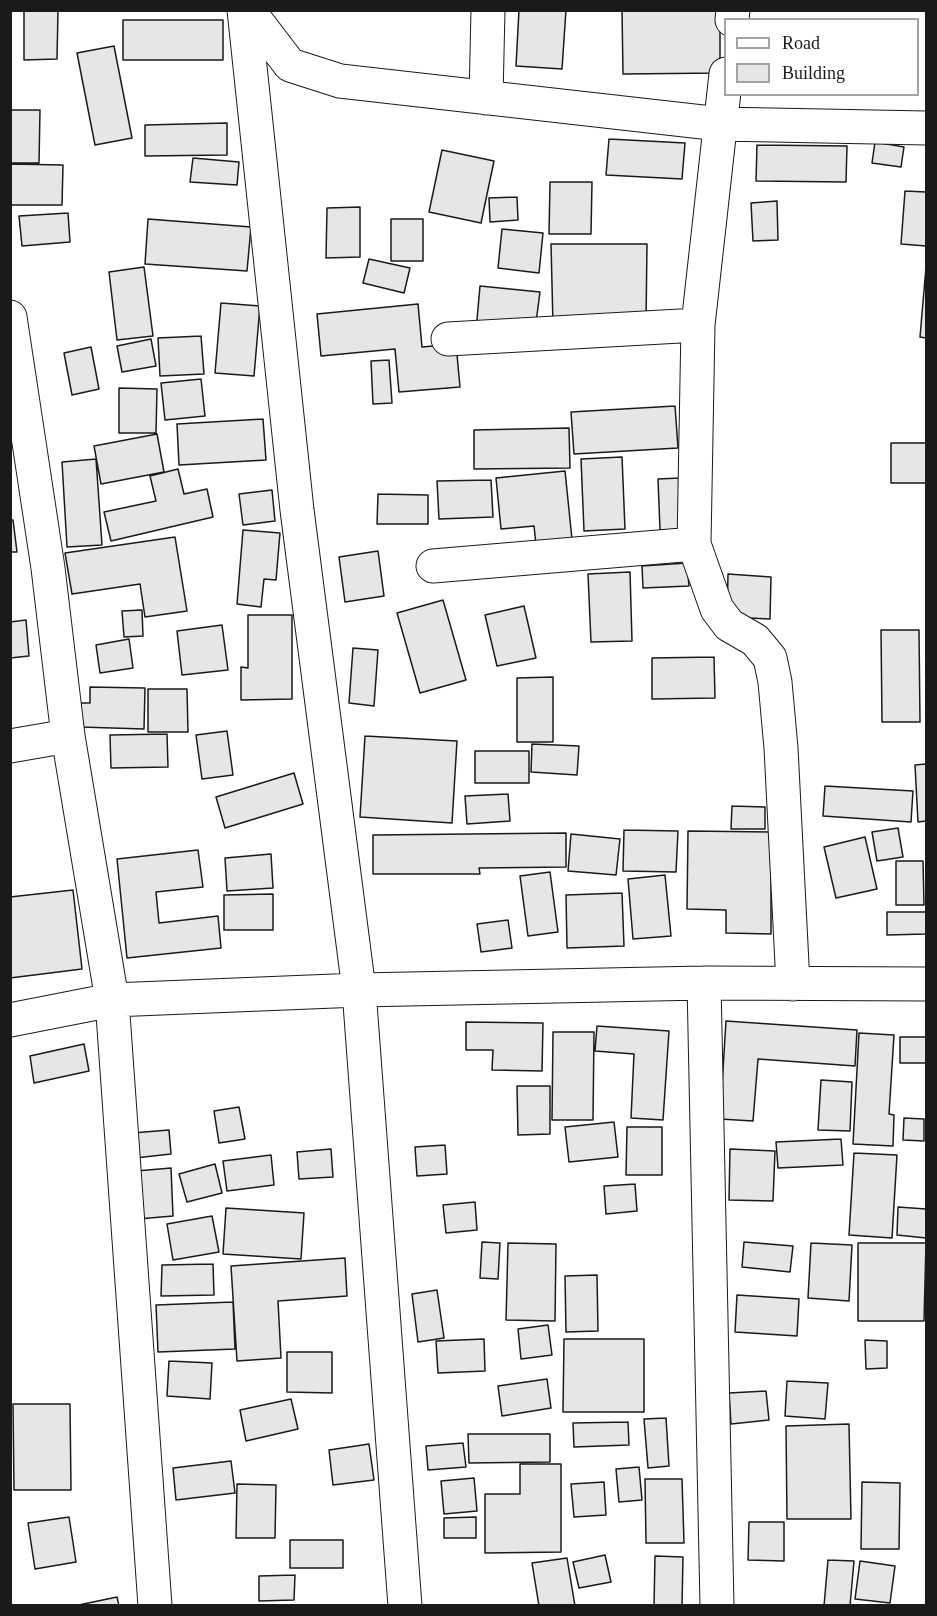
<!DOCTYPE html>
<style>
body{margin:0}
#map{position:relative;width:937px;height:1616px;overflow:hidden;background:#fff;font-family:Georgia,serif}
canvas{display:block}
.frame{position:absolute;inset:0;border:12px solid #1a1a1a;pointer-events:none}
.legend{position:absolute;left:724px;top:18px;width:195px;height:78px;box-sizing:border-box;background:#fff;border:2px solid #a3a3a3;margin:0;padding:8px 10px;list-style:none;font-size:18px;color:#1a1a1a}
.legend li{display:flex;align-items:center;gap:12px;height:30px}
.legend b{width:30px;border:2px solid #a3a3a3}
</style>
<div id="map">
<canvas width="937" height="1616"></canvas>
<div class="frame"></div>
<ul class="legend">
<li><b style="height:8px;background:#fff"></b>Road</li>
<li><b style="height:16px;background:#e6e6e6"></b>Building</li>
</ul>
</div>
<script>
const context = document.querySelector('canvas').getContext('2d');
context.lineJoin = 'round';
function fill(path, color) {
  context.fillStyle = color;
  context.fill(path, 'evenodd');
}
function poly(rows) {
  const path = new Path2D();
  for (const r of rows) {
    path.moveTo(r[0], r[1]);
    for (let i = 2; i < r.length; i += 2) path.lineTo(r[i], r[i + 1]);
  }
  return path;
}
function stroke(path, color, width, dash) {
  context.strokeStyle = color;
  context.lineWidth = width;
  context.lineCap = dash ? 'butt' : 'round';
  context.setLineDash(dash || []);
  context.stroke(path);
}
const building = poly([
 [24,10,58,10,57,59,24,60,24,10],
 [519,10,566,10,562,69,516,66,519,10],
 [622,10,720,10,720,73,623,74,622,10],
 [123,20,223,20,223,60,123,60,123,20],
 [114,46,132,138,95,145,77,53,114,46],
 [10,110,40,110,39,163,10,163,10,110],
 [227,123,227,155,145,156,145,125,227,123],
 [609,139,685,143,682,179,606,175,609,139],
 [875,142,904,147,901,167,872,163,875,142],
 [757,145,847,146,846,182,756,181,757,145],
 [442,150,494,161,481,223,429,212,442,150],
 [193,158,239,162,237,185,190,182,193,158],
 [10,164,63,165,62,205,10,205,10,164],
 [550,182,592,182,591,234,549,234,550,182],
 [905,191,926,192,926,246,901,244,905,191],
 [517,197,518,220,490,222,489,198,517,197],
 [777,201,778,240,753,241,751,203,777,201],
 [360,207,360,257,326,258,327,208,360,207],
 [68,213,70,242,22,246,19,216,68,213],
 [148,219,251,227,247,271,145,264,148,219],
 [391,219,423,219,423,261,391,261,391,219],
 [502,229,543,233,539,273,498,268,502,229],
 [551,244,647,244,646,323,553,325,551,244],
 [369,259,410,268,404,293,363,283,369,259],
 [144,267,153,336,117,340,109,272,144,267],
 [926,267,926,338,920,337,926,267],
 [480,286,540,292,535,330,476,331,480,286],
 [221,303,260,306,254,376,215,373,221,303],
 [418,304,422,347,456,344,460,387,399,392,395,349,321,356,317,314,418,304],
 [201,336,204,374,160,376,158,338,201,336],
 [151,339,156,366,122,372,117,346,151,339],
 [91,347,99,389,72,395,64,353,91,347],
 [389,360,392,403,373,404,371,361,389,360],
 [201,379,205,416,165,420,161,383,201,379],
 [119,388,157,389,156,433,119,433,119,388],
 [675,406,678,448,574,454,571,412,675,406],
 [263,419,266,460,179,465,177,424,263,419],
 [569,428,570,468,474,469,474,430,569,428],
 [157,434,164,472,101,484,94,446,157,434],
 [891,443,926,443,926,483,891,483,891,443],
 [622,457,625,529,584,531,581,459,622,457],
 [96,459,102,545,67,547,62,462,96,459],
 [178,469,184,494,207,489,213,517,111,541,104,512,156,501,150,476,178,469],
 [565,471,573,549,537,554,534,526,501,529,496,478,565,471],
 [680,478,683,530,660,530,658,479,680,478],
 [491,480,493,517,439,519,437,481,491,480],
 [272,490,275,521,243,525,239,494,272,490],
 [378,494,428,495,428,524,377,524,378,494],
 [10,520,13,520,17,552,10,552,10,520],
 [243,530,280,533,276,580,264,579,261,607,237,604,243,530],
 [175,537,187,611,145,617,140,584,72,594,65,553,175,537],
 [378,551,384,596,345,602,339,557,378,551],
 [687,563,689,586,643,588,642,566,687,563],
 [630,572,632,641,591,642,588,574,630,572],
 [728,574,771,577,770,619,727,617,728,574],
 [443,600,466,680,420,693,397,613,443,600],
 [524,606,536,658,497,666,485,615,524,606],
 [142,610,143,636,124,637,122,611,142,610],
 [248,615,292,615,292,699,241,700,241,667,248,668,248,615],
 [26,620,29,656,10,658,10,622,26,620],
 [222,625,228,670,182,675,177,631,222,625],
 [881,630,919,630,920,722,882,722,881,630],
 [129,639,133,668,100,673,96,645,129,639],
 [353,648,378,650,374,706,349,703,353,648],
 [714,657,715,698,652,699,652,658,714,657],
 [553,677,553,742,517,742,517,678,553,677],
 [90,687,145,688,144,729,80,727,81,703,90,703,90,687],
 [148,689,187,689,188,732,148,732,148,689],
 [227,731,233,775,202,779,196,735,227,731],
 [167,734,168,767,111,768,110,735,167,734],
 [365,736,457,741,452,823,360,817,365,736],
 [532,744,579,746,577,775,531,772,532,744],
 [475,751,529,751,529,783,475,783,475,751],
 [926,764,926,821,918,822,915,765,926,764],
 [294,773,303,804,225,828,216,797,294,773],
 [825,786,913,791,911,822,823,816,825,786],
 [508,794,510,821,467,824,465,796,508,794],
 [732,806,765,807,765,829,731,829,732,806],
 [898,828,903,857,877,861,872,832,898,828],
 [624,830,678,831,676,872,623,871,624,830],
 [688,831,771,832,771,934,726,933,726,910,687,909,688,831],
 [566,833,566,867,479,868,480,874,373,874,373,835,566,833],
 [571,834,620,839,616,875,568,871,571,834],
 [865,837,877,889,836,898,824,847,865,837],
 [198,850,203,887,156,892,159,923,218,916,221,948,127,958,117,859,198,850],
 [271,854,273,888,227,891,225,858,271,854],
 [896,861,923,861,924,905,896,905,896,861],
 [550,872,558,932,528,936,520,876,550,872],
 [665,875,671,936,633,939,628,879,665,875],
 [73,890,82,969,10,978,10,897,73,890],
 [622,893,624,946,567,948,566,895,622,893],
 [273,894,273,930,224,930,224,895,273,894],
 [887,912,926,912,926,934,887,935,887,912],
 [508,920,512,948,481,952,477,924,508,920],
 [726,1021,857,1030,855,1066,758,1059,753,1121,720,1119,726,1021],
 [466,1022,543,1023,542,1071,492,1070,493,1050,466,1050,466,1022],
 [597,1026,669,1031,663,1120,631,1118,634,1054,595,1051,597,1026],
 [553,1032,594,1032,593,1120,552,1120,553,1032],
 [859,1033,894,1035,889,1114,894,1115,893,1146,853,1144,859,1033],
 [900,1037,926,1037,926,1063,900,1063,900,1037],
 [84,1044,89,1071,34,1083,30,1056,84,1044],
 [821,1080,852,1082,850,1131,818,1130,821,1080],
 [517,1086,550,1086,550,1134,518,1135,517,1086],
 [239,1107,245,1139,219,1143,214,1111,239,1107],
 [904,1118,924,1119,924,1141,903,1140,904,1118],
 [614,1122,618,1157,569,1162,565,1127,614,1122],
 [627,1127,662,1127,662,1175,626,1175,627,1127],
 [169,1130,171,1154,135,1158,132,1133,169,1130],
 [841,1139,843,1165,778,1168,776,1142,841,1139],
 [445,1145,447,1174,417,1176,415,1147,445,1145],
 [331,1149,333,1177,299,1179,297,1152,331,1149],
 [730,1149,775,1151,773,1201,729,1200,730,1149],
 [854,1153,897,1155,892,1238,849,1235,854,1153],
 [271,1155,274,1185,227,1191,223,1161,271,1155],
 [215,1164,222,1193,187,1202,179,1174,215,1164],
 [171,1168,173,1216,138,1219,136,1171,171,1168],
 [635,1184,637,1211,606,1214,604,1186,635,1184],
 [475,1202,477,1230,446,1233,443,1205,475,1202],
 [898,1207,926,1209,926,1238,897,1235,898,1207],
 [226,1208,304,1213,301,1259,223,1254,226,1208],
 [212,1216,219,1252,173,1260,167,1224,212,1216],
 [482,1242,500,1243,498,1279,480,1278,482,1242],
 [744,1242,793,1246,790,1272,742,1267,744,1242],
 [508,1243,556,1244,555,1321,506,1320,508,1243],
 [811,1243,852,1245,849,1301,808,1298,811,1243],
 [858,1243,926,1243,924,1321,858,1321,858,1243],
 [345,1258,347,1296,278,1301,281,1358,237,1361,231,1266,345,1258],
 [213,1264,214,1295,161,1296,162,1265,213,1264],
 [597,1275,598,1331,566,1332,565,1276,597,1275],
 [437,1290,444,1338,418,1342,412,1294,437,1290],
 [737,1295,799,1299,797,1336,735,1332,737,1295],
 [233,1302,235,1349,158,1352,156,1305,233,1302],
 [548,1325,552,1355,521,1359,518,1329,548,1325],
 [484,1339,485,1371,438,1373,436,1341,484,1339],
 [564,1339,644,1339,644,1412,563,1412,564,1339],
 [865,1340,887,1341,887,1368,866,1369,865,1340],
 [287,1352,332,1352,332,1393,287,1392,287,1352],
 [169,1361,212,1363,210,1399,167,1396,169,1361],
 [547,1379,551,1408,502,1416,498,1386,547,1379],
 [787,1381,828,1383,825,1419,785,1416,787,1381],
 [766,1391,769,1420,731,1424,729,1393,766,1391],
 [291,1399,298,1429,246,1441,240,1410,291,1399],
 [13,1404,70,1404,71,1490,14,1490,13,1404],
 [666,1418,669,1466,648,1468,644,1419,666,1418],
 [628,1422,629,1445,574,1447,573,1423,628,1422],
 [849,1424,851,1519,787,1519,786,1426,849,1424],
 [468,1434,550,1434,550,1462,469,1463,468,1434],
 [463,1443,466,1467,428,1470,426,1446,463,1443],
 [369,1444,374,1480,333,1485,329,1450,369,1444],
 [231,1461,235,1493,176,1500,173,1468,231,1461],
 [520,1464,561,1464,561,1552,485,1553,485,1494,520,1494,520,1464],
 [639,1467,642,1500,619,1502,616,1469,639,1467],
 [474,1478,477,1511,444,1514,441,1481,474,1478],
 [645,1479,682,1479,684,1543,646,1543,645,1479],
 [604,1482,606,1515,574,1517,571,1484,604,1482],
 [862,1482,900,1483,899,1549,861,1549,862,1482],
 [237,1484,276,1485,275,1538,236,1538,237,1484],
 [69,1517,76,1562,35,1569,28,1523,69,1517],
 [476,1517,476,1538,444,1538,444,1518,476,1517],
 [749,1522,784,1522,784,1561,748,1560,749,1522],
 [290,1540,343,1540,343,1568,290,1568,290,1540],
 [605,1555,611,1582,579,1588,573,1562,605,1555],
 [655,1556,683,1557,682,1606,654,1606,655,1556],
 [567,1558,575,1606,539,1606,532,1563,567,1558],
 [828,1560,854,1561,850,1606,824,1606,828,1560],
 [860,1561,895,1566,890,1603,855,1599,860,1561],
 [295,1575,294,1600,259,1601,259,1576,295,1575],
 [117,1597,119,1606,74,1606,117,1597]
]);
fill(building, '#e6e6e6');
stroke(building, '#1a1a1a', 1.5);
const minor = poly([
 [244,10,297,510,359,990,405,1606],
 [248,10,290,65,340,81,720,124,926,128],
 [732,20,733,10],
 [726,74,698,325,694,544,717,609,729,625,755,640,770,658,775,682,781,748,793,984],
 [486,98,488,10],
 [10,317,48,568,68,736,112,1000,155,1606],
 [448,339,698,325],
 [433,566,694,544],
 [10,746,68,736],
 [704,983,717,1606],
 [10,1020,112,1000,359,990,704,983,926,984]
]);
stroke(minor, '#1a1a1a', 35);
stroke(minor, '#fff', 33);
</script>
